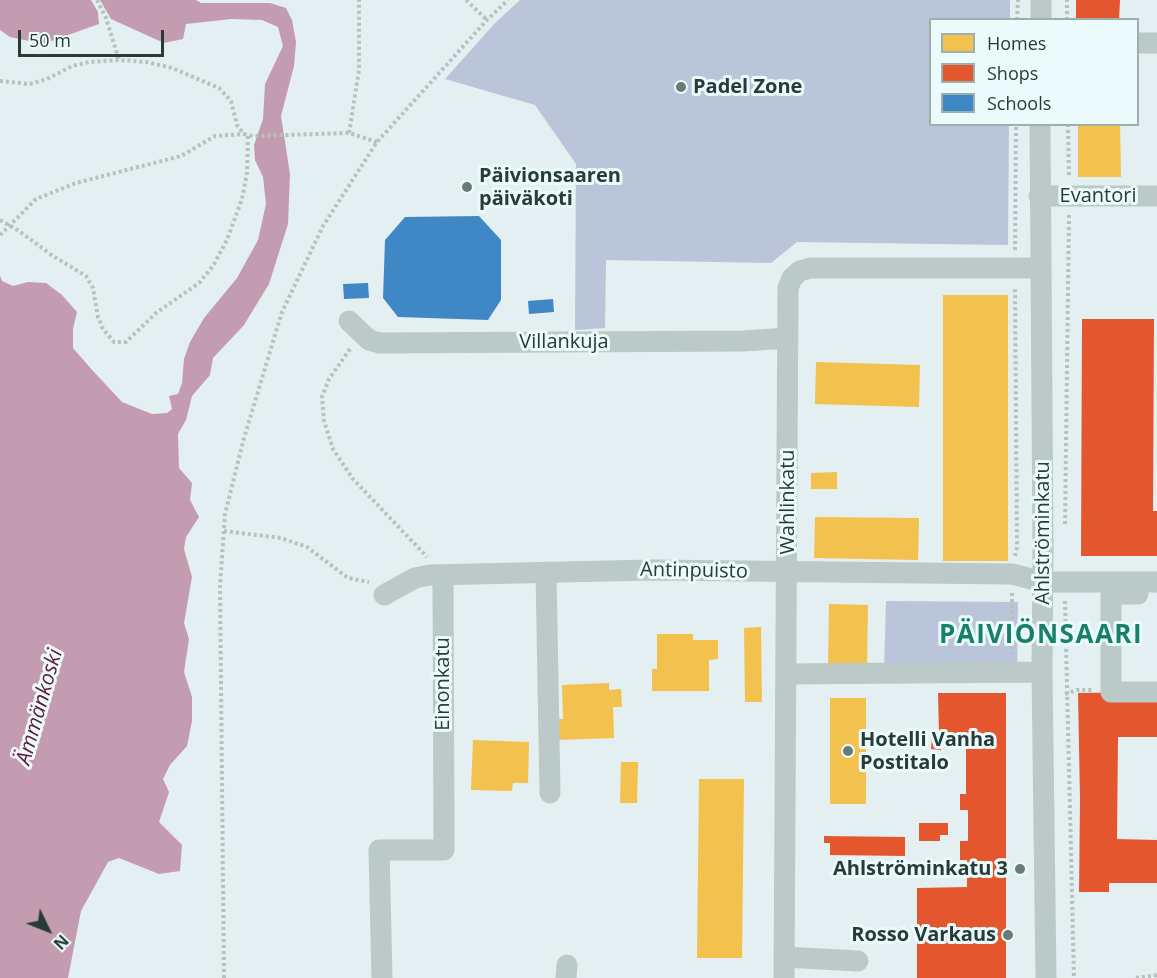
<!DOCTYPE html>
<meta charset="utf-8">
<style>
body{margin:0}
#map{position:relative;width:1157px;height:978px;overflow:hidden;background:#e3eff0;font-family:"Open Sans",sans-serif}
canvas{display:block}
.legend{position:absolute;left:929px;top:18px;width:210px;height:108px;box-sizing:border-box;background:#ebfbfc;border:2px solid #9daeae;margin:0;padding:8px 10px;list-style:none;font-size:18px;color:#293b38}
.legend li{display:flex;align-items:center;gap:12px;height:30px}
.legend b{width:30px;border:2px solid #9daeae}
.north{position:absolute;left:18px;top:900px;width:60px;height:60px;-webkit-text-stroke:4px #ebfbfc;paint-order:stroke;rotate:133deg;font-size:16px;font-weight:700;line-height:24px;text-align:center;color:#293b38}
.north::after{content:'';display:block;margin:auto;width:21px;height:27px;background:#293b38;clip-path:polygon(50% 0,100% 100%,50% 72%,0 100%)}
.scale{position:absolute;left:18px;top:30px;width:146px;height:27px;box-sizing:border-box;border:3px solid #293b38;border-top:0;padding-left:8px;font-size:18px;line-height:21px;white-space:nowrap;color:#293b38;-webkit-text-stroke:4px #ebfbfc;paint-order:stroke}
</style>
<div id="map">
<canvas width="1157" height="978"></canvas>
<ul class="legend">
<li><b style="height:16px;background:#f2c14e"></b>Homes</li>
<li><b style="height:16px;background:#e4572e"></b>Shops</li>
<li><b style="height:16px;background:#3f88c5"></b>Schools</li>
</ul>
<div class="north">N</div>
<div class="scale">50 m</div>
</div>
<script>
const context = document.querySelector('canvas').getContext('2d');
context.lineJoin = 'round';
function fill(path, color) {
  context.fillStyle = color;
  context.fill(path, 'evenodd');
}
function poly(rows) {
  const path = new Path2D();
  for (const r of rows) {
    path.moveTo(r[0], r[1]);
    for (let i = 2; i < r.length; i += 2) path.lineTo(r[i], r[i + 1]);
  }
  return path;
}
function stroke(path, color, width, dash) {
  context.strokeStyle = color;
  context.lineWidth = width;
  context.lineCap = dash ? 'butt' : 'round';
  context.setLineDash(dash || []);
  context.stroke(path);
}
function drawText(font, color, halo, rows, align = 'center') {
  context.font = font + ' "Open Sans",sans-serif';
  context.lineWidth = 6;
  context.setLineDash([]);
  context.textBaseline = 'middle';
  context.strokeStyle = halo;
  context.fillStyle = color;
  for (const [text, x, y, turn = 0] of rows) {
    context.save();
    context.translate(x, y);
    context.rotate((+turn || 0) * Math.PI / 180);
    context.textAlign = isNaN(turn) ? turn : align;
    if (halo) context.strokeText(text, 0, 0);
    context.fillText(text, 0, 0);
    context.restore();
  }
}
fill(poly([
 [520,0,1010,0,1010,19,930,20,930,124,1009,125,1008,245,797,242,771,263,606,260,605,328,575,330,576,164,535,105,445,79,495,23],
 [886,601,1018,602,1017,673,884,671]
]), '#bbc5d9');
fill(poly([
 [0,0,91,0,98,12,99,24,43,44,10,37,0,30],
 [100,0,196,0,201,3,270,3,286,8,292,20,296,42,294,66,281,116,290,174,288,224,269,284,244,325,213,358,210,375,192,396,186,420,178,434,179,468,192,483,190,500,199,517,186,537,184,549,192,577,184,623,189,639,184,672,192,697,192,721,187,746,170,765,163,779,169,792,159,822,182,845,180,871,159,874,119,858,108,862,81,911,68,978,0,978,0,276,2,281,13,286,28,282,46,283,62,295,77,312,73,329,73,348,93,371,122,402,152,414,167,413,172,409,169,396,178,394,182,383,184,359,190,342,204,318,237,278,258,240,266,204,263,177,255,160,254,145,263,119,265,84,283,46,278,27,262,20,231,19,186,24,183,39,164,43,111,19]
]), '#c49cb0');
fill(poly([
 [1078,124,1120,124,1121,177,1078,177],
 [943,295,1008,295,1008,561,943,561],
 [816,362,920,365,919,407,815,404],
 [837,472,837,489,811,489,811,473],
 [815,517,919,518,918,560,814,558],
 [829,604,868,605,867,667,828,667],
 [761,627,762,702,745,702,744,628],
 [657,634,693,634,693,640,718,640,718,659,709,660,709,691,652,691,652,669,657,669],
 [609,683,609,690,621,689,622,707,613,707,614,738,557,740,556,719,563,719,562,685],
 [830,698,866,698,866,804,830,804],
 [473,740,529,742,528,783,513,783,512,791,471,790],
 [621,762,638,762,637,803,620,803],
 [699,779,744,779,742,958,697,958]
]), '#f2c14e');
fill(poly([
 [1076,0,1120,0,1119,20,1076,20],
 [1082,319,1154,319,1153,511,1157,511,1157,556,1081,556],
 [1157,692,1157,737,1118,737,1117,839,1157,840,1157,883,1109,883,1109,892,1079,892,1080,799,1078,693],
 [938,693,1006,693,1006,978,917,978,917,888,967,887,967,860,960,860,960,841,968,841,968,810,960,810,960,794,966,794,966,734,939,734],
 [932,736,942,736,941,750,931,749],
 [919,823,948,823,948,835,940,835,940,841,919,841],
 [824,836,905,837,905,856,830,855,830,843,824,843]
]), '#e4572e');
fill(poly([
 [479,216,501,240,501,300,488,320,398,317,383,298,385,240,405,217],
 [368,283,369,298,344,299,343,284],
 [553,299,554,312,529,314,528,301]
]), '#3f88c5');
stroke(poly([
 [97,0,106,18,119,60],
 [466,0,487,20],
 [1017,20,1018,0],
 [1067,20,1067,0],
 [0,81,30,84,47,79,72,66,89,62,119,60,147,62,172,68,219,88,231,101,237,125,244,134,253,136,349,133,377,142],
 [1068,124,1069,176],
 [349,133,359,70,359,0],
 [0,220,19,231,53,256,86,276,93,288,98,317,103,329,114,342,126,342,156,313,199,283,213,266,227,240,242,199,247,173,248,135],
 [0,235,36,199,76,183,181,156,215,136,244,134],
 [1015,250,1016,124],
 [350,349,329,379,322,397,324,421,333,449,353,479,427,557],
 [1065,524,1069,214],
 [224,531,281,538,307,547,348,578,369,582],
 [1015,556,1017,547,1015,287],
 [1012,593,1012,654],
 [1065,601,1074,978],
 [1065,694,1077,690,1093,690],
 [224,978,220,586,225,514,244,438,282,312,323,226,377,142,487,20,508,0],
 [1136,978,1157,975]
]), '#b4c2c1', 4, [3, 3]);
stroke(poly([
 [1041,0,1041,20],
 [1138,43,1157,43],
 [1040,124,1043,549,1042,672,1046,978],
 [1039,196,1157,196],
 [349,321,369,340,380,343,743,341,788,338],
 [546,572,550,793],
 [1138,594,1111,594,1111,692,1157,692],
 [384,595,415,578,430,575,652,570,1012,574,1043,582,1157,582],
 [786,674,1042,672],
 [784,957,858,961],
 [382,978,379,850,444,850,443,575],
 [566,978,567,965],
 [784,978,788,288,792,278,800,271,810,268,1041,268]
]), '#bcc9c9', 21);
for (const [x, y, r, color] of [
 [681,87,6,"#6a7a78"],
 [467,187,6,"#6a7a78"],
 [848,751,6,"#6a7a78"],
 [1020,869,6,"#6a7a78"],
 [1008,935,6,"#6a7a78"]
]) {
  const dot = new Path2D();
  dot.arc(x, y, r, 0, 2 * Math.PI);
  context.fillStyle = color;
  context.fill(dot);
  stroke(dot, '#ebfbfc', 2);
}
drawText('bold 20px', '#293b38', '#ebfbfc', [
 ["Padel Zone",693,87],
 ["Päivionsaaren",479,176],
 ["päiväkoti",479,199],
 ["Hotelli Vanha",860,740],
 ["Postitalo",860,763],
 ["Ahlströminkatu 3",1008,869,"right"],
 ["Rosso Varkaus",996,935,"right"]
], 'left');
drawText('20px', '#293b38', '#ebfbfc', [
 ["Evantori",1098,196],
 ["Villankuja",564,342],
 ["Wahlinkatu",788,502,-90],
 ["Ahlströminkatu",1043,533,-90],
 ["Antinpuisto",694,571,1],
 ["Einonkatu",443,684,-90]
]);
drawText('italic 21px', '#621938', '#ebfbfc', [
 ["Ämmänkoski",40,707,-74]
]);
context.letterSpacing = '1.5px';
drawText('bold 26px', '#188064', '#ebfbfc', [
 ["PÄIVIÖNSAARI",1041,636]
]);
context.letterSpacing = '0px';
</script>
